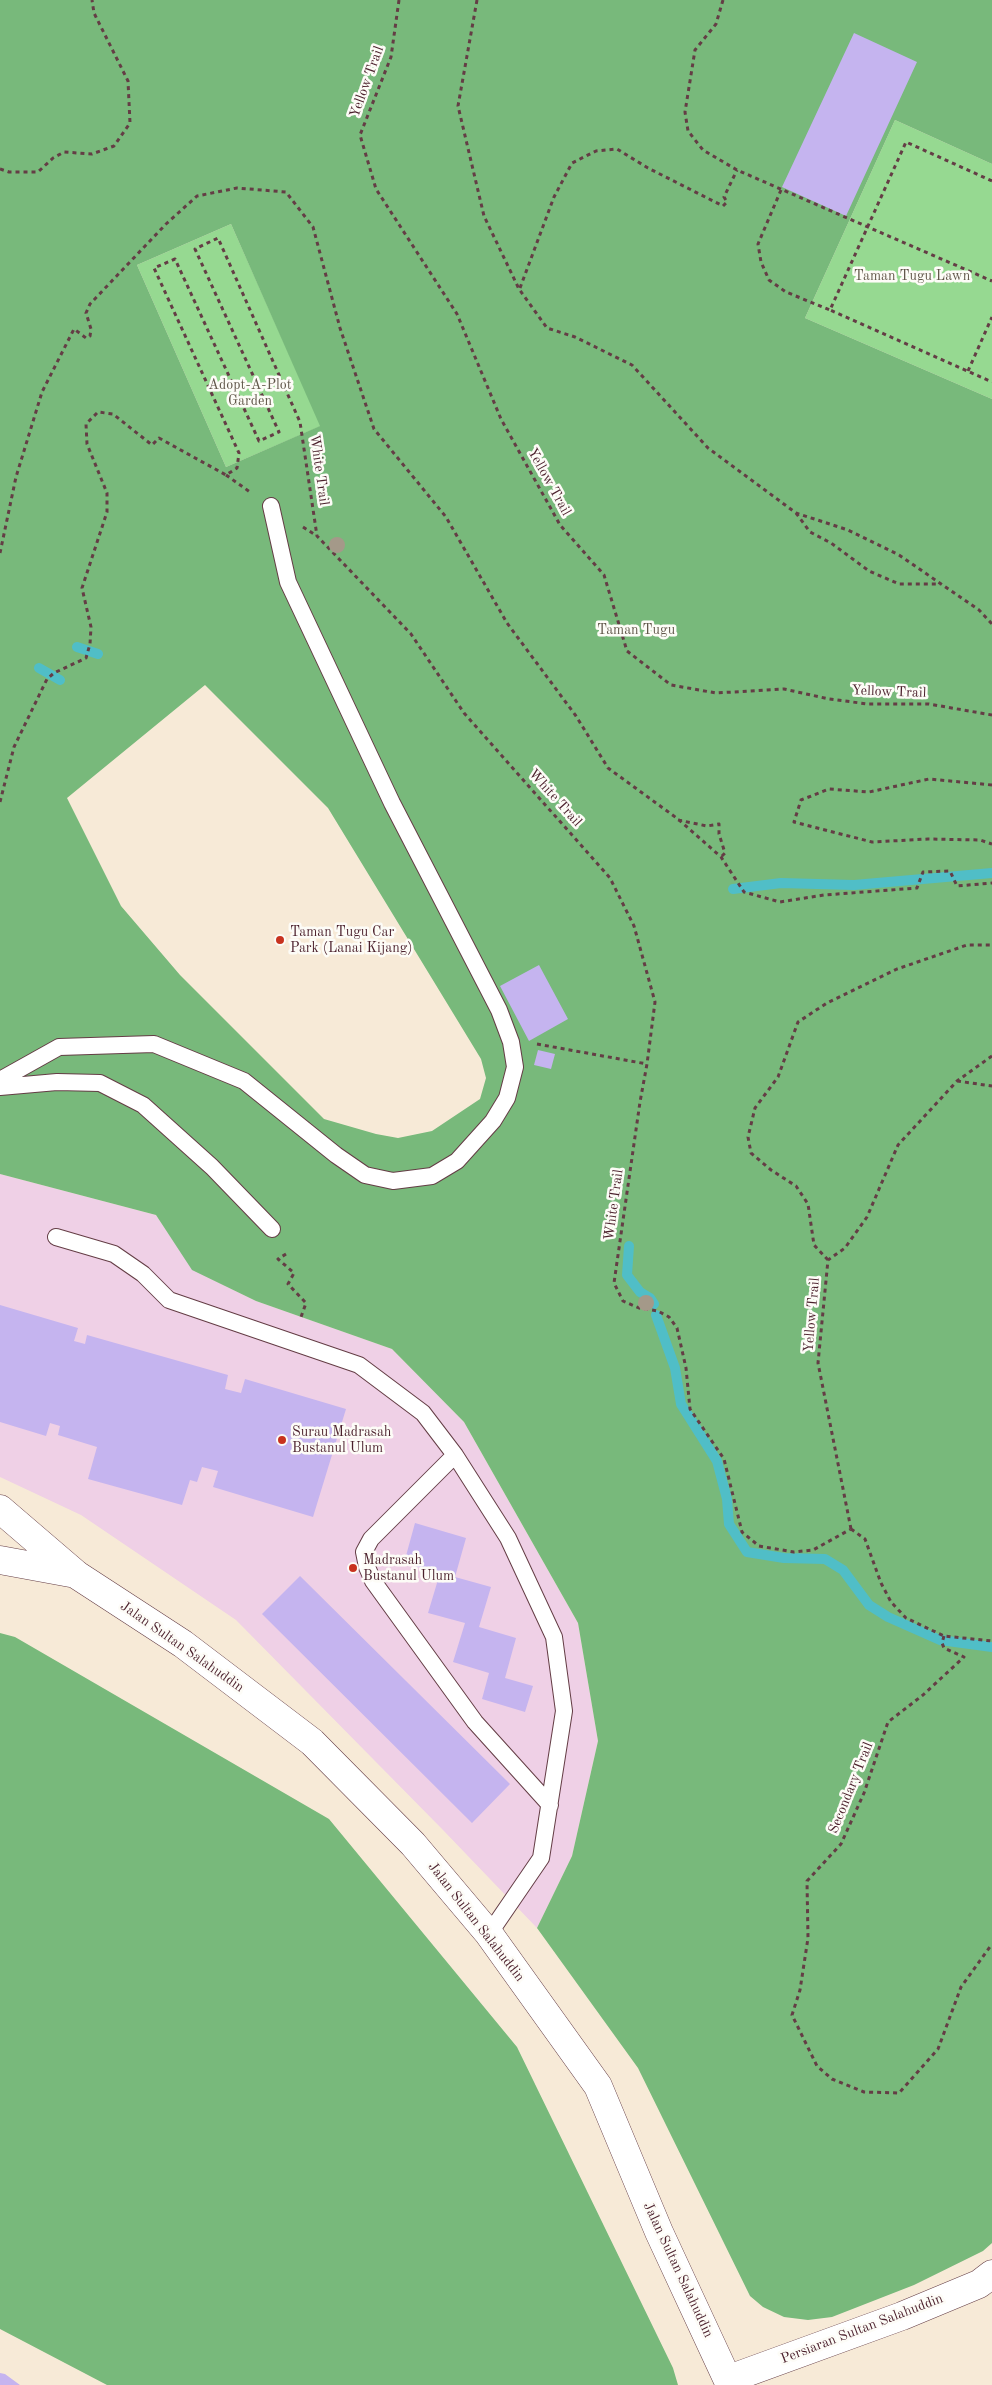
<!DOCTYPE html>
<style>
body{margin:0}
canvas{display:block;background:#f7ead7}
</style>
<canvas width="992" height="2385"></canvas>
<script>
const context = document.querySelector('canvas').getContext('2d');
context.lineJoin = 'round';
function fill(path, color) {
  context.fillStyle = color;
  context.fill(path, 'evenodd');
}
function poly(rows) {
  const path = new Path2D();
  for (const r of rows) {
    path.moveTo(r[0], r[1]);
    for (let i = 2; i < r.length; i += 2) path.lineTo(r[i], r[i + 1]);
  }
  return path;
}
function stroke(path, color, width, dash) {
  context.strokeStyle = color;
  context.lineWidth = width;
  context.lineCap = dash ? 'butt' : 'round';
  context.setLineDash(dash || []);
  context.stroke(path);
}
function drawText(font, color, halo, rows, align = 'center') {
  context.font = font + ' "Old Standard TT",serif';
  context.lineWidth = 5;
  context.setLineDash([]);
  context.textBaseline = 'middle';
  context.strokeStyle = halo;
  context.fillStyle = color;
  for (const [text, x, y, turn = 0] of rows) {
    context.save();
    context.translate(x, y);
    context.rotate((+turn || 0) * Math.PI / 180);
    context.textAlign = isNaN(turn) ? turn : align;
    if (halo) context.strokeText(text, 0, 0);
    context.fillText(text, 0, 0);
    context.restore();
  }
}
fill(poly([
 [0,1174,156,1215,193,1270,256,1301,392,1349,464,1422,578,1623,598,1741,572,1856,537,1928,443,1830,236,1620,81,1515,0,1477]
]), '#efd0e6');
fill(poly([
 [895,120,992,164,992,399,805,318],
 [231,224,321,426,226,467,137,265]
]), '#96d991');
fill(poly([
 [0,0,992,0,992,164,895,120,805,318,992,399,992,2243,983,2251,914,2285,832,2317,808,2320,784,2317,763,2307,750,2296,638,2068,537,1928,572,1856,598,1741,578,1623,464,1422,392,1349,256,1301,192,1270,156,1215,0,1174],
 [231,224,320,426,226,467,137,265],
 [205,685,328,808,481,1059,486,1078,480,1099,432,1131,398,1138,376,1134,324,1119,180,975,121,906,67,798],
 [0,1633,15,1637,329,1819,517,2047,673,2368,678,2385,107,2385,0,2329]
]), '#78b97b');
stroke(poly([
 [77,647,98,654],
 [39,668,60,680],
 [733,889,781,883,854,885,992,873],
 [629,1246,627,1275,640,1292,650,1298,654,1304],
 [656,1315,675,1368,681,1404,717,1461,727,1499,729,1524,747,1552,784,1558,825,1559,843,1570,869,1605,888,1617,940,1640,992,1647]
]), '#50bec7', 10);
fill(poly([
 [854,33,917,62,846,216,782,187],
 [539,965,568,1019,529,1041,500,986],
 [538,1050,555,1054,551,1069,534,1065],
 [0,1305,78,1328,74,1341,85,1344,87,1335,228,1375,225,1389,241,1393,245,1379,346,1409,313,1517,213,1487,218,1471,202,1467,197,1482,190,1480,182,1505,88,1479,97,1447,58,1435,60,1426,50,1423,46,1436,0,1422],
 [415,1523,466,1538,455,1577,491,1587,479,1627,516,1638,505,1678,533,1686,525,1712,482,1699,489,1673,453,1662,465,1623,428,1613,440,1573,404,1563],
 [300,1576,510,1784,472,1823,262,1614],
 [0,2373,5,2374,20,2385,0,2385]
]), '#c5b4ef');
const service = poly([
 [0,1080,59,1047,154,1044,244,1081,336,1155,365,1175,393,1181,432,1176,457,1161,493,1121,507,1098,515,1067,511,1042,499,1010,392,803,288,582,271,506],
 [0,1087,57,1082,100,1083,143,1105,212,1167,272,1229],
 [56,1237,114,1254,143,1274,169,1300,359,1365,423,1413,455,1455,508,1538,554,1637,564,1711,541,1858,489,1934],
 [455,1455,371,1539,364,1552,367,1567,373,1581,475,1722,550,1805]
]);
const minor = poly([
 [729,2379,902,2316,979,2284,992,2274]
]);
const tertiary = poly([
 [0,1509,77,1575,183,1644,312,1742,413,1844,489,1934,598,2086,659,2232,730,2385],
 [0,1560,76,1574]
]);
stroke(service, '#643d45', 18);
stroke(minor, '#643d45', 29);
stroke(tertiary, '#643d45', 29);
stroke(poly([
 [399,0,391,57,360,135,376,189,457,314,501,419,560,525,604,575,627,651,671,685,716,693,784,689,829,699,868,704,929,704,992,715],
 [477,0,458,106,484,216,519,289,547,328,575,337,632,365,708,448,796,513,848,530,899,555,979,610,992,624],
 [723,0,716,24,695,50,685,112,688,131,703,150,737,170,992,281],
 [0,169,9,172,38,172,53,158,64,152,92,154,114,146,130,123,128,81,94,13,92,0],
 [992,181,906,142,830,310,992,382],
 [781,190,758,244,761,262,769,280,786,292,830,310],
 [520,288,554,197,572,163,596,151,617,149,648,168,723,206,727,202,724,197,737,170],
 [968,371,992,317],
 [226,475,250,492],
 [796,513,810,532,831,543,869,571,899,584,940,584],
 [303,527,317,536],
 [0,553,16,477,42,392,74,329,86,338,90,336,91,329,86,313,90,304,166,224,197,196,237,188,286,192,313,227,340,328,374,429,446,517,507,623,576,716,608,768,678,819,721,857,744,892,780,902,824,895,917,888,923,872,950,871,957,886,992,883],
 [992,785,929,779,869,792,829,789,801,800,794,822,872,842,928,839,980,840,992,844],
 [0,802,14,747,47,679,54,673,86,658,90,644,91,627,82,588,107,512,107,493,87,444,86,424,98,412,113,414,152,445,159,438,226,475,237,468,239,453,154,268,175,259,259,441,279,432,195,249,218,238,300,422,317,536,411,634,464,713,610,878,634,926,655,1002,647,1064,640,1102,614,1283,623,1301,639,1308,658,1311,669,1317,677,1328,686,1368,690,1409,724,1459,742,1532,759,1546,794,1552,813,1550,851,1529],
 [678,820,707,826,719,824,719,834,725,853,721,857],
 [537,1044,647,1064],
 [957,1081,992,1086],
 [286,1254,278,1259,294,1273,288,1284,306,1303,301,1317],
 [828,1260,814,1245,808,1204,796,1186,771,1170,751,1153,748,1137,755,1108,778,1077,798,1022,827,1003,897,969,967,945,992,945],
 [851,1529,818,1363,828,1260,845,1248,867,1217,898,1145,957,1081,992,1056],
 [851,1529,865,1539,881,1583,891,1602,906,1618,944,1636,992,1641],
 [944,1636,942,1643,944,1648,964,1657,923,1695,888,1722,864,1793,841,1844,807,1881,808,1938,800,1990,792,2015,817,2066,832,2079,864,2092,899,2093,938,2049,961,1987,992,1944]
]), '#643d45', 3, [4, 4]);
stroke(service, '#fff', 16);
stroke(minor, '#fff', 28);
stroke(tertiary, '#fff', 28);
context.fillStyle = '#a49989';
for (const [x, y] of [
 [337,545],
 [646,1303]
]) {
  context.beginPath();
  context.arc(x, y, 8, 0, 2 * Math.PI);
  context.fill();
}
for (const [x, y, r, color] of [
 [280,940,5,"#c8321e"],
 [282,1440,5,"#c8321e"],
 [353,1568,5,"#c8321e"]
]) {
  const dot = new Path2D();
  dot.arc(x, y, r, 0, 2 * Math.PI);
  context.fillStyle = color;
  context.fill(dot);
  stroke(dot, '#fdfcf7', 2);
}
drawText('14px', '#4a1f2b', '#fdfcf7', [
 ["Yellow Trail",367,82,-70],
 ["White Trail",319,470,82],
 ["Yellow Trail",549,482,61],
 ["Yellow Trail",889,692,2],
 ["White Trail",555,798,48],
 ["White Trail",614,1205,-82],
 ["Yellow Trail",812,1315,-85],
 ["Jalan Sultan Salahuddin",182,1647,35],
 ["Secondary Trail",851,1788,-68],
 ["Jalan Sultan Salahuddin",476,1922,52],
 ["Jalan Sultan Salahuddin",678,2270,65],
 ["Persiaran Sultan Salahuddin",862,2329,-21]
]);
drawText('14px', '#61574a', '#fdfcf7', [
 ["Taman Tugu Lawn",912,276],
 ["Adopt-A-Plot",250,385],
 ["Garden",250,401],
 ["Taman Tugu",636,630]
]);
drawText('14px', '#4a1f2b', '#fdfcf7', [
 ["Taman Tugu Car",290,932],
 ["Park (Lanai Kijang)",290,948],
 ["Surau Madrasah",292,1432],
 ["Bustanul Ulum",292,1448],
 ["Madrasah",363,1560],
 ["Bustanul Ulum",363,1576]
], 'left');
</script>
